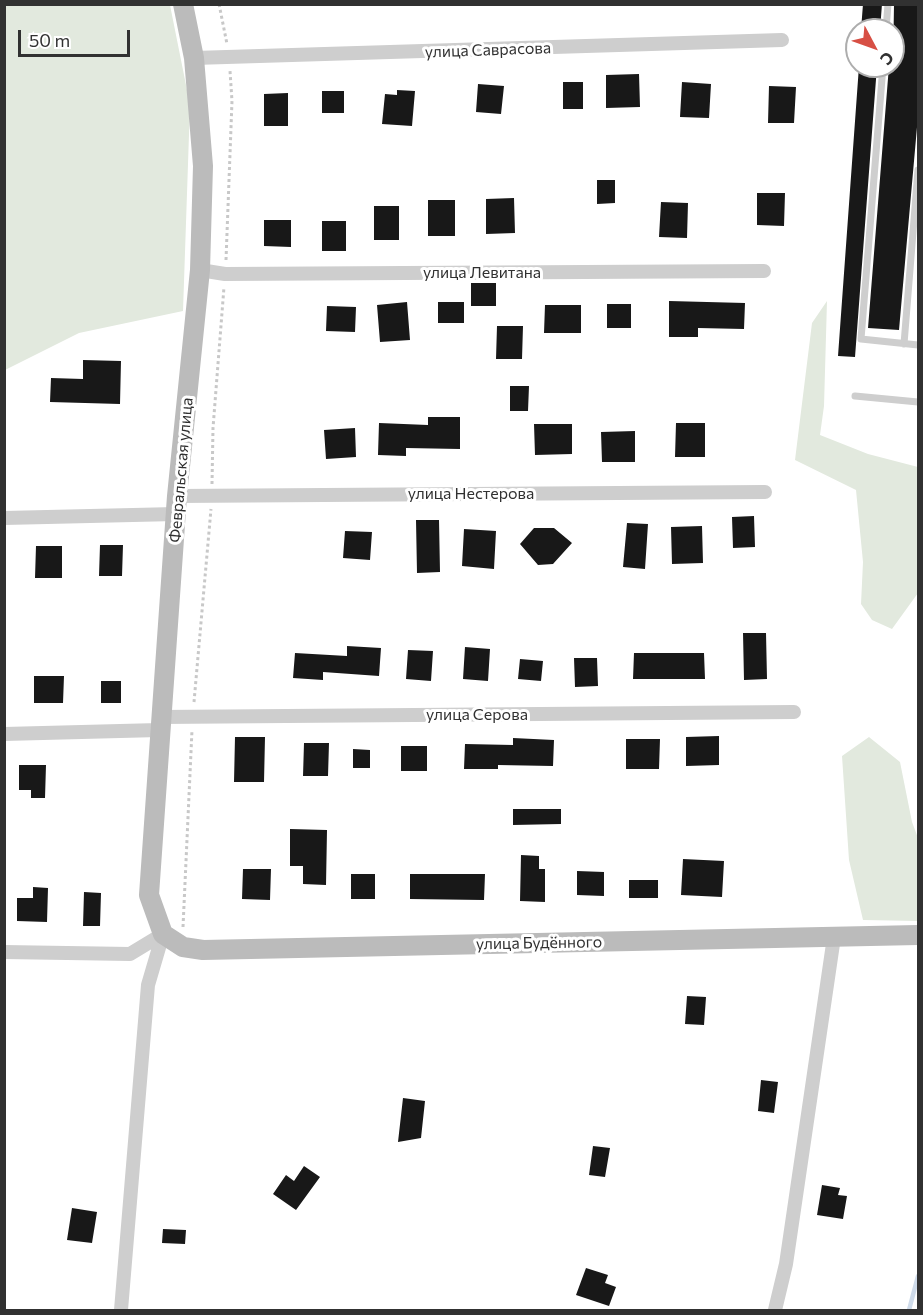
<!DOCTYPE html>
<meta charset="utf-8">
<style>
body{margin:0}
#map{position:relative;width:923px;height:1315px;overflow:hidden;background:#fff;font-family:Commissioner,sans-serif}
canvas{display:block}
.frame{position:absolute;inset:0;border:6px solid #313131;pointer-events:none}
.north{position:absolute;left:845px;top:18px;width:60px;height:60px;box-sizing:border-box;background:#fff;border:2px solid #adadad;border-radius:50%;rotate:131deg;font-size:16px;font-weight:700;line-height:24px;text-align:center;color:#313131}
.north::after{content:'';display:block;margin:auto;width:21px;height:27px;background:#d74f44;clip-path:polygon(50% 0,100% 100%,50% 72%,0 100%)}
.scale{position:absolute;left:18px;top:30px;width:112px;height:27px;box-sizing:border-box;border:3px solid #313131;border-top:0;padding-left:8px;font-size:18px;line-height:21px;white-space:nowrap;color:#313131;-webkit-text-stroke:4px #fff;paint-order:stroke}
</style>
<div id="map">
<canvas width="923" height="1315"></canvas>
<div class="frame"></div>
<div class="north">С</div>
<div class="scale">50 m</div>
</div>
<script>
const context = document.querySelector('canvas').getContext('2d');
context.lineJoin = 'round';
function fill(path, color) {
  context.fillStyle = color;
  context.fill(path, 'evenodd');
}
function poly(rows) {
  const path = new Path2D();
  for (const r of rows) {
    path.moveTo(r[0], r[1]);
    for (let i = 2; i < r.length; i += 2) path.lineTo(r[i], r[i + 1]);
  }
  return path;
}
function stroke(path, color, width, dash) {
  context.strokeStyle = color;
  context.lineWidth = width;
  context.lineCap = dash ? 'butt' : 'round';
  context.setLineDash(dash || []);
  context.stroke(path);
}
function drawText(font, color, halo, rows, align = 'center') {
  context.font = font + ' Commissioner,sans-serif';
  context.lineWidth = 6;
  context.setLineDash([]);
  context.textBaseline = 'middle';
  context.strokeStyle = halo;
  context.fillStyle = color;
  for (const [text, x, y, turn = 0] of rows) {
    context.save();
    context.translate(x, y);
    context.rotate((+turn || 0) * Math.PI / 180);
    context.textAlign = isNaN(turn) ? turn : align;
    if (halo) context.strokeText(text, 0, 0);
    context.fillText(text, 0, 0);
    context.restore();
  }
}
fill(poly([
 [5,5,170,5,190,105,183,311,79,333,5,370],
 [827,301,824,406,820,435,868,454,918,467,918,593,892,629,872,620,861,604,863,562,856,490,795,460,812,323],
 [869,737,900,762,912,822,918,838,918,921,863,920,849,860,842,756]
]), '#e2e9de');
stroke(poly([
 [909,1310,918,1276]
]), '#cfdbea', 4.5);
fill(poly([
 [863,4,882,4,880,30,861,30],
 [894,4,918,4,918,116,899,330,868,328,889,66,893,66],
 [859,66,877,66,855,357,838,356],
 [639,74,640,107,606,108,606,75],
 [563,82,583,82,583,109,563,109],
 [682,82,711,84,709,118,680,117],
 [478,84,504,86,501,114,476,112],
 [769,86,796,87,794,123,768,123],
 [397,90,415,91,412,126,382,124,385,94,397,95],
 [322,91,344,91,344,113,322,113],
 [288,93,288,126,264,126,264,94],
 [597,180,615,180,615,203,597,204],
 [757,193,785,193,784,226,757,225],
 [514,198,515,233,486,234,486,199],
 [428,200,455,200,455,236,428,236],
 [661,202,688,203,687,238,659,237],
 [374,206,399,206,399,240,374,240],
 [264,220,291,220,291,247,264,246],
 [322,221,346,221,346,251,322,251],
 [471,283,496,283,496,306,471,306],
 [669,301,745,303,744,329,698,328,698,337,669,337],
 [407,302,410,340,380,342,377,305],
 [438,302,464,302,464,323,438,323],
 [607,304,631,304,631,328,607,328],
 [545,305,581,305,581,333,544,333],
 [327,306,356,307,355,332,326,331],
 [497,326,523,326,522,359,496,359],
 [83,360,121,361,120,404,50,402,51,378,83,379],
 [510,386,529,386,528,411,510,411],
 [428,417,460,417,460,449,406,448,406,456,378,455,379,423,428,425],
 [676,423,705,423,705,457,675,457],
 [534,424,572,424,572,454,535,455],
 [355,428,356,457,326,459,324,430],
 [635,431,635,462,602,462,601,432],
 [754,516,755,547,733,548,732,517],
 [416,520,439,520,440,572,417,573],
 [627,523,648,524,645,569,623,567],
 [702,526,703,563,672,564,671,527],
 [534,528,554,528,572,543,553,564,538,565,520,544],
 [464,529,496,531,494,569,462,566],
 [345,531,372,532,370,560,343,558],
 [100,545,123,545,122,576,99,576],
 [36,546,62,546,62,578,35,578],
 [743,633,766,633,767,679,744,680],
 [347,646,381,648,379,676,323,672,323,680,293,678,295,653,347,656],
 [465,647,490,649,488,681,463,679],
 [408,650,433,651,431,681,406,679],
 [634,653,704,653,705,679,633,679],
 [574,658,597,658,598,686,575,687],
 [520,659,543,661,541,681,518,679],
 [34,676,64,676,63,703,34,703],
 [101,681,121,681,121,703,101,703],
 [719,736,719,765,686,766,686,737],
 [235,737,265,737,264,782,234,782],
 [513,738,554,740,553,766,498,765,498,769,464,769,465,744,513,745],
 [626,739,660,739,659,769,626,769],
 [304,743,329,743,328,776,303,776],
 [401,746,427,746,427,771,401,771],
 [353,749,370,750,370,768,353,768],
 [19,765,46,765,45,798,31,798,31,790,19,790],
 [513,809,561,809,561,824,513,825],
 [290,829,327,830,326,885,303,884,303,866,290,866],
 [521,855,539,856,539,869,545,869,545,902,520,901],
 [683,859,724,861,722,897,681,895],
 [243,869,271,869,270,900,242,899],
 [577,871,604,872,604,896,577,895],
 [351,874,375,874,375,899,351,899],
 [410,874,485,874,484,900,410,899],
 [629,880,658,880,658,898,629,898],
 [33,887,48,888,47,922,17,921,17,898,33,898],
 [84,892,101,893,100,926,83,926],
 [687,996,706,997,704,1025,685,1024],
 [761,1080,778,1082,774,1113,758,1111],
 [403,1098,425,1101,421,1138,398,1142],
 [593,1146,610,1148,605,1177,589,1175],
 [304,1166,320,1177,296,1210,273,1194,286,1175,294,1181],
 [822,1185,840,1188,838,1195,847,1196,843,1219,817,1215],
 [72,1208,97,1212,92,1243,67,1240],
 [163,1229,186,1230,185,1244,162,1243],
 [586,1268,608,1275,605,1283,616,1287,609,1306,576,1295]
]), '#181818');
stroke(poly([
 [219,4,227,44],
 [226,260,232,101,230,71],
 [212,484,213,428,224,287],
 [194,702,211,509],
 [183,927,192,730]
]), '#c8c8c8', 3, [3, 3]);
stroke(poly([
 [886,30,888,4],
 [883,66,861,339,918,345],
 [904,344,918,170],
 [855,396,918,402]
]), '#cecece', 7);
stroke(poly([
 [194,58,782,40],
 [200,270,225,274,764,271],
 [177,496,765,492],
 [4,518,176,514],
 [160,717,794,712],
 [4,734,159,730],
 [4,952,130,954,163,934],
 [121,1310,148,985,163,934],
 [775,1310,786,1264,834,937]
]), '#cecece', 14);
stroke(poly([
 [183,4,194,58,203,166,200,270,177,496,149,895,163,934,183,947,203,950,918,935]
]), '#bbb', 20);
drawText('16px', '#313131', '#fff', [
 ["улица Саврасова",488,50,-2],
 ["улица Левитана",482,273],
 ["Февральская улица",181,470,-85],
 ["улица Нестерова",471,494],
 ["улица Серова",477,715],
 ["улица Будённого",539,943,-1]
]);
</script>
